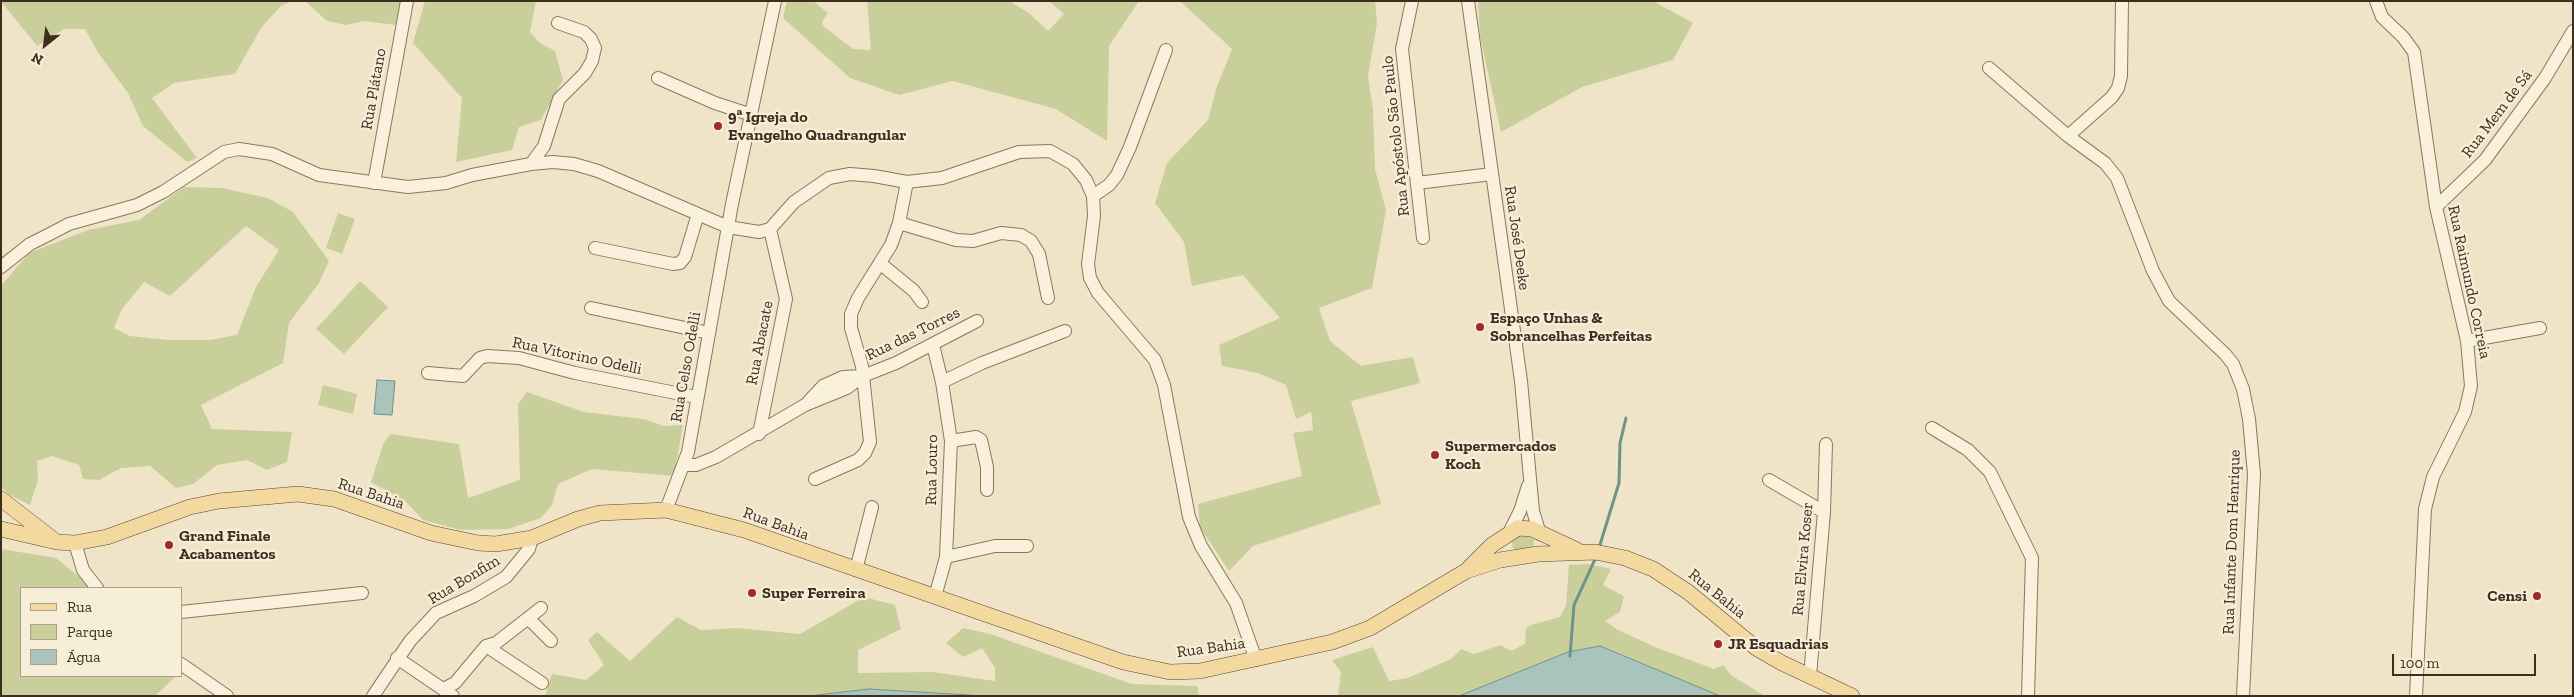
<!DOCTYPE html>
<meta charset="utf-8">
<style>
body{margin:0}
#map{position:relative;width:2574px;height:697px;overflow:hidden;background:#f0e4c8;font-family:"Zilla Slab",serif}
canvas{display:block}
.frame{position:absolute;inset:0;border:2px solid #3d2e20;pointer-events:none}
.legend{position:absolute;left:20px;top:587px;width:162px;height:90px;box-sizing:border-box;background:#f7eed8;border:1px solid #ada18e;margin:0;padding:6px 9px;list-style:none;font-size:15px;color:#3d2e20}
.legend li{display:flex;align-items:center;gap:10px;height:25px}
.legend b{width:25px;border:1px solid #ada18e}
.north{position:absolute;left:20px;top:20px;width:50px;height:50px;-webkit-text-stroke:4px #f7eed8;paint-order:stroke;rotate:209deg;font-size:14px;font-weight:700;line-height:20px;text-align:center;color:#3d2e20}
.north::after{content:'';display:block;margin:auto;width:18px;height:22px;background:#3d2e20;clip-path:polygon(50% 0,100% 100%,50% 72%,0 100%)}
.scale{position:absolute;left:2392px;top:654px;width:144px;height:22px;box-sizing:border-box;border:2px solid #3d2e20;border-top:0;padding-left:6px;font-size:15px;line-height:18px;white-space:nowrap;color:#3d2e20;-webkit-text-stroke:4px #f7eed8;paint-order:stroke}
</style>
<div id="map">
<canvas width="2574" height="697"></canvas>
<div class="frame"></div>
<ul class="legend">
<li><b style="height:6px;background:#f3d9a0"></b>Rua</li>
<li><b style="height:14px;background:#c9cf9b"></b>Parque</li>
<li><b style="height:14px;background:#a9c4bc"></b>Água</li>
</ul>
<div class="north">N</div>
<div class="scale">100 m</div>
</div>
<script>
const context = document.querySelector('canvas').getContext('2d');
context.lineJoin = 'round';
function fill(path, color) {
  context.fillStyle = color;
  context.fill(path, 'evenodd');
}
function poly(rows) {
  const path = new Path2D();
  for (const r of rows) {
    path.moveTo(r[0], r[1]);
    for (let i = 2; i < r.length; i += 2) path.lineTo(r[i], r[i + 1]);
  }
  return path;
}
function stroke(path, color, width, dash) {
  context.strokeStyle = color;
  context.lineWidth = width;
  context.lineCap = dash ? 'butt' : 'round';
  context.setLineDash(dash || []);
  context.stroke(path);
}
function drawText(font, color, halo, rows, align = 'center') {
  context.font = font + ' "Zilla Slab",serif';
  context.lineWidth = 4.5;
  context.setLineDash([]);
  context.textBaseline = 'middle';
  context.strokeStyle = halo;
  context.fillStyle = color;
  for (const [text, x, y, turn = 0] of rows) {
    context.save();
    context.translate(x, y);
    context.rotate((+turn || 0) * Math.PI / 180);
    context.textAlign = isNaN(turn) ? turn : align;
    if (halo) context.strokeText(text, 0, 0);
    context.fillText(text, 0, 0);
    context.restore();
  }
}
fill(poly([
 [1,1,292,1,281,6,261,28,235,74,174,83,152,98,197,158,187,162,143,126,128,93,99,54,85,29,64,29,37,46,3,4,1,5],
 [305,1,404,1,395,25,364,21,346,25,327,21],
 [425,1,536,1,530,32,540,43,555,51,563,80,541,120,519,127,512,150,456,162,462,98,413,43],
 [787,1,813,1,828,13,822,22,823,26,853,49,871,50,867,1,1009,1,1029,13,1048,31,1064,14,1049,1,1139,1,1109,46,1107,141,1056,109,953,81,899,95,850,78,783,18],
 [1180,1,1375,1,1377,23,1368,76,1373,110,1375,169,1386,210,1372,288,1319,308,1330,341,1361,366,1413,357,1420,383,1351,401,1381,504,1253,546,1229,571,1200,527,1198,504,1302,476,1293,433,1313,430,1311,412,1296,419,1286,385,1258,373,1222,366,1219,345,1280,318,1243,275,1192,286,1184,242,1155,203,1167,163,1208,120,1216,89,1232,49],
 [1478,1,1653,1,1693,23,1673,60,1582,87,1501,132,1480,36],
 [184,187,222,188,268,198,293,212,329,261,319,283,289,323,283,363,201,405,212,429,292,432,287,462,267,470,247,460,217,465,193,484,176,488,150,466,121,468,99,480,83,479,79,465,52,456,37,461,38,480,30,505,8,494,1,487,1,286,29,253,88,230,139,220],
 [246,226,279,250,256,287,237,335,210,340,168,340,130,336,114,328,122,309,144,282,170,296],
 [338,213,355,219,342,254,326,248],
 [360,281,388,307,344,354,316,329],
 [323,385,357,394,353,414,318,405],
 [527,392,584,412,643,419,664,426,683,425,674,476,592,469,558,484,552,505,541,518,508,529,461,530,423,520,406,502,371,482,384,442,391,434,459,444,468,498,520,480,518,404],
 [1519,534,1534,539,1533,547,1528,550,1517,550,1513,548,1511,540],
 [1,549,56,558,81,578,89,588,21,588,21,676,176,676,155,696,1,696],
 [1588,564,1611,569,1603,585,1624,596,1620,612,1605,621,1618,630,1655,647,1714,669,1723,665,1732,676,1765,696,1720,696,1600,646,1568,652,1459,696,1338,696,1341,672,1332,660,1373,647,1389,681,1408,678,1451,659,1461,649,1474,654,1500,645,1511,651,1525,644,1526,628,1531,625,1560,617,1566,605,1569,565],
 [864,597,895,605,901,629,858,650,858,673,932,672,995,681,995,668,982,648,963,657,946,643,963,628,990,634,1132,684,1197,686,1199,696,985,696,869,689,809,696,545,696,552,674,586,680,604,665,588,640,597,632,630,661,677,617,701,630,737,628,800,634]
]), '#c9cf9b');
const water = poly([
 [377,380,395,381,392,415,374,414,377,380],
 [1600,646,1720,696,1459,696,1568,652,1600,646],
 [869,689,985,696,809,696,869,689]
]);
fill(water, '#a9c4bc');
stroke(water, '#6f938a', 1);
stroke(poly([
 [1599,548,1619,483,1620,443,1626,418],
 [1570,656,1574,605,1596,557]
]), '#6f938a', 3);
const minor = poly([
 [1412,1,1402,49,1423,238],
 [1468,1,1521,381,1533,511,1540,534],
 [2376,1,2382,17,2403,37,2414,52,2436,207,2467,341,2471,386,2465,412,2433,477,2425,509,2416,696],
 [1989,68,2068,136,2105,163,2117,178,2153,271,2169,301,2225,354,2233,364,2243,389,2249,419,2254,474,2243,696],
 [658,78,715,103,752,115],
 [2068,136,2112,97,2118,88,2121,76,2122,1],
 [531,164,544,146,559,99,585,73,592,61,595,48,591,39,584,32,558,23],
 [374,183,407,1],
 [1417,183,1492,174],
 [1093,196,1109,185,1117,175,1130,147,1166,50],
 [2436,207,2485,160,2545,78,2573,31],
 [899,223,956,240,973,241,1001,233,1021,235,1031,241,1039,254,1048,298],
 [595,248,673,264,680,263,685,257,698,214],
 [881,264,914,291,922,302],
 [1,267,30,244,46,236,69,224,137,205,163,192,224,152,239,149,272,154,319,175,408,187,446,183,472,175,531,164,553,162,574,164,598,171,728,227,759,232,770,229,794,202,829,178,850,174,874,176,907,182,942,178,1019,152,1050,151,1073,164,1086,180,1093,196,1094,216,1088,264,1090,278,1098,293,1155,360,1164,385,1189,517,1201,546,1236,603,1256,660],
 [591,308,709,333],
 [2467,341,2540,328],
 [933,345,942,382,951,441,946,557,935,597],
 [428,373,463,376,480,358,487,356,519,358,575,373,696,397],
 [942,382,982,363,1065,331],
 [808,402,823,386,843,377,863,376],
 [1932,428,1968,450,1990,472,2032,558,2028,696],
 [759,434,786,299,770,229],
 [951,441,976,437,981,440,987,467,987,490],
 [684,465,696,465,716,457,805,405,847,388,863,376,896,363,977,321],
 [815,479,858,460,865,453,870,442,862,366,851,328,851,314,858,298,891,245,899,223,907,182],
 [1769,480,1824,512],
 [666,510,688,452,732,204,775,1],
 [1509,533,1520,511,1528,486],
 [75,543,83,570,97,588],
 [946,557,995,546,1027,546],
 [856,570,872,507],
 [181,612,362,593],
 [528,618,551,641],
 [486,646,542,683],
 [397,658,453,696],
 [181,664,227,696],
 [1810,676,1824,512,1826,444],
 [443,689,455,683,486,646,496,643,541,608],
 [373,696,410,641,436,613,474,596,506,577,529,549,532,538]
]);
const major = poly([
 [1,499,54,540],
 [1,529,57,542,75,543,107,537,190,507,219,501,298,494,334,499,431,533,478,543,496,544,532,538,578,519,600,513,666,510,744,530,1123,662,1170,672,1200,671,1332,642,1370,628,1466,571,1500,560,1538,554,1595,552,1625,558,1653,569,1688,592,1756,648,1782,663,1852,696],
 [1469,568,1492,545,1518,528,1532,529,1577,550]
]);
stroke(minor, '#8d765c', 14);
stroke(major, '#5b4430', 16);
stroke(minor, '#faf1dc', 12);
stroke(major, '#f3d9a0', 15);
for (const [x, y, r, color] of [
 [718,126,5,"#9e2a2b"],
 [1480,327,5,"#9e2a2b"],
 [1435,455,5,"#9e2a2b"],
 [169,545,5,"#9e2a2b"],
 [752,593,5,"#9e2a2b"],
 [2537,596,5,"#9e2a2b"],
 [1718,644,5,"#9e2a2b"]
]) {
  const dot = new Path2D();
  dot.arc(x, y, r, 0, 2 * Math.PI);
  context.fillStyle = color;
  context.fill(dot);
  stroke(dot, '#f7eed8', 2);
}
drawText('16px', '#3d2e20', '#f7eed8', [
 ["Rua Plátano",374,89,-80],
 ["Rua Mem de Sá",2497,114,-53],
 ["Rua Apóstolo São Paulo",1396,136,-96],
 ["Rua José Deeke",1517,238,82],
 ["Rua Raimundo Correia",2469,282,78],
 ["Rua das Torres",913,334,-26],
 ["Rua Abacate",760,343,-79],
 ["Rua Vitorino Odelli",577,356,12],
 ["Rua Celso Odelli",686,367,-80],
 ["Rua Louro",932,470,-89],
 ["Rua Bahia",371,494,18],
 ["Rua Bahia",776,524,20],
 ["Rua Infante Dom Henrique",2232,542,-88],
 ["Rua Elvira Koser",1803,559,-85],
 ["Rua Bonfim",464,580,-31],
 ["Rua Bahia",1717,594,39],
 ["Rua Bahia",1211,648,-8]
]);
drawText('bold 16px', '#3d2e20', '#f7eed8', [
 ["9ª Igreja do",728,117],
 ["Evangelho Quadrangular",728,135],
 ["Espaço Unhas &",1490,318],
 ["Sobrancelhas Perfeitas",1490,336],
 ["Supermercados",1445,446],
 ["Koch",1445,464],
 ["Grand Finale",179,536],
 ["Acabamentos",179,554],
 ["Super Ferreira",762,593],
 ["Censi",2527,596,"right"],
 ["JR Esquadrias",1728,644]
], 'left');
</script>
